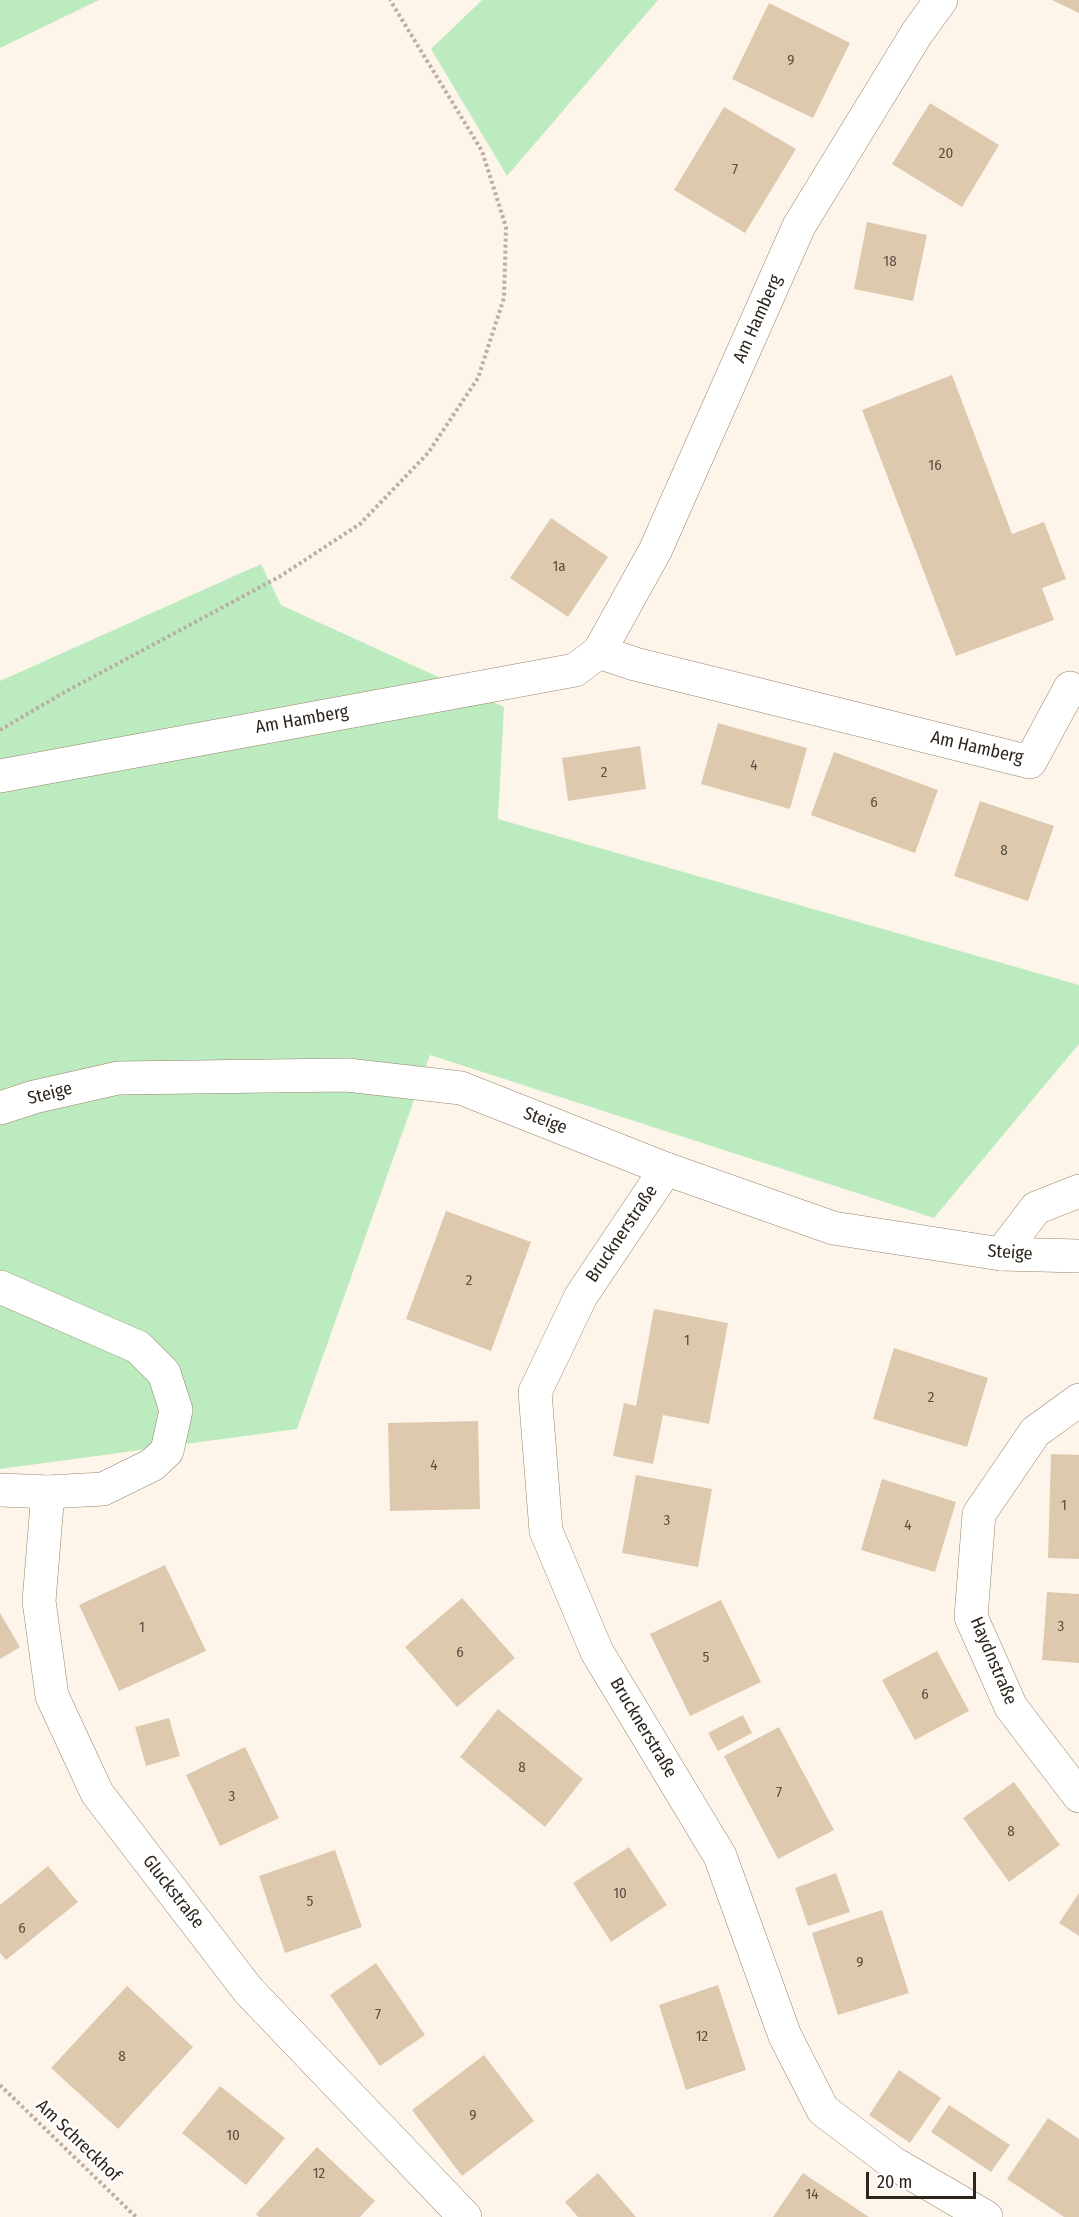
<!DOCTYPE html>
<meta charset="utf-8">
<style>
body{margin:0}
#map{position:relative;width:1079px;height:2217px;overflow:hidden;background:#fef5ea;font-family:"Fira Sans Condensed",sans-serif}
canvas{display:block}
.scale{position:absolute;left:866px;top:2172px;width:110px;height:27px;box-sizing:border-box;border:3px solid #2e261c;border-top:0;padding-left:8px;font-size:18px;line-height:21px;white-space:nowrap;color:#2e261c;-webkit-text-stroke:4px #fff;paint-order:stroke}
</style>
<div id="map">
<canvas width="1079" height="2217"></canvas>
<div class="scale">20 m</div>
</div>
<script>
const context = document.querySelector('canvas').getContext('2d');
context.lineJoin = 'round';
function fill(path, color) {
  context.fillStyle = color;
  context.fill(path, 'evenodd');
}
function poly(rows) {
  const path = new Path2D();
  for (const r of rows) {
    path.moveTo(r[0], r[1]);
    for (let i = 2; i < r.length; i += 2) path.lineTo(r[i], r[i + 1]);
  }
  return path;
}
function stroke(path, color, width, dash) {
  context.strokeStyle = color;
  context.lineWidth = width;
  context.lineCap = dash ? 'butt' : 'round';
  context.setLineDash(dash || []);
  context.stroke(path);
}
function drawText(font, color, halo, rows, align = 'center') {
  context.font = font + ' "Fira Sans Condensed",sans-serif';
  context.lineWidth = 4.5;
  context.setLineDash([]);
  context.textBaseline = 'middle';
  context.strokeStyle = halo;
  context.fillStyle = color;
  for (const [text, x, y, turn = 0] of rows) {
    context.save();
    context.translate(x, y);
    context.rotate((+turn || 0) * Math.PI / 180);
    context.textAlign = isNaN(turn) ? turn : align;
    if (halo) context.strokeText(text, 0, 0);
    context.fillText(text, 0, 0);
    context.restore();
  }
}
fill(poly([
 [0,0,99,0,0,48],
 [482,0,658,0,507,176,431,49],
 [261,564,281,605,504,707,498,819,1079,985,1079,1044,934,1218,430,1055,297,1429,0,1469,0,681]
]), '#bdebc0');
fill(poly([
 [1052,0,1079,0,1079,13],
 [769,3,850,43,813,118,732,79],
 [930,103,999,145,962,207,892,164],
 [724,107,796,149,745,233,674,190],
 [867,222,927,235,913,301,854,289],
 [952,375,1012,534,1044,522,1066,579,1042,588,1054,620,956,656,862,410],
 [551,518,608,557,568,617,510,578],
 [718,723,807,748,790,809,701,784],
 [640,746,646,789,568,801,562,758],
 [834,752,938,790,915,853,811,815],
 [980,801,1054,826,1028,901,954,876],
 [446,1211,531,1242,491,1351,406,1319],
 [654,1309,728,1323,709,1424,663,1415,653,1464,613,1456,624,1403,636,1406],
 [894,1348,988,1378,967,1447,873,1419],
 [478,1421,480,1509,390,1511,388,1423],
 [1051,1454,1079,1455,1079,1559,1048,1558],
 [636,1475,712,1489,698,1567,622,1553],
 [882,1479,956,1502,935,1572,861,1550],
 [165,1565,206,1651,119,1691,79,1605],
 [1047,1592,1079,1594,1079,1663,1042,1660],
 [462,1598,515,1658,457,1707,405,1647],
 [721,1600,761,1682,690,1716,650,1634],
 [0,1613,20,1647,0,1659],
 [937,1651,969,1711,915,1740,882,1680],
 [498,1709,583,1779,545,1827,460,1757],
 [743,1715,752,1733,718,1751,708,1733],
 [169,1718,180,1756,146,1766,135,1727],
 [779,1727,834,1830,778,1859,724,1756],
 [245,1747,279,1818,220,1846,186,1775],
 [1014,1782,1060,1845,1009,1882,963,1818],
 [629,1847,667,1905,611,1942,573,1883],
 [335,1850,362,1927,285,1953,259,1876],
 [48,1866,78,1902,6,1960,0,1953,0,1905],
 [836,1873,850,1912,808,1926,795,1888],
 [1079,1893,1079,1936,1059,1923],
 [882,1910,909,1993,838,2015,812,1933],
 [376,1963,425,2035,380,2066,330,1995],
 [718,1985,746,2070,686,2090,659,2005],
 [127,1986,193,2047,118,2129,51,2068],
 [484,2055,534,2121,462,2176,412,2110],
 [899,2070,941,2098,910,2143,869,2115],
 [220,2086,285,2138,246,2185,182,2133],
 [949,2105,1010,2145,991,2172,931,2132],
 [1048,2118,1079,2139,1079,2217,1064,2217,1007,2179],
 [317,2147,375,2201,360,2217,259,2217,256,2214],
 [598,2173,636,2217,578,2217,565,2202],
 [803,2173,869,2217,773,2217]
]), '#dec9af');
const street = poly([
 [599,652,635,664,1030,762,1070,688],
 [0,776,575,670,599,652,655,551,799,226,917,33,941,0],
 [666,1169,581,1296,535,1392,546,1531,597,1652,720,1856,785,2036,823,2110,893,2163,986,2217],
 [1001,1254,1036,1208,1079,1191],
 [1079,1400,1035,1432,979,1514,971,1617,1011,1707,1079,1796],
 [48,1492,39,1601,52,1696,97,1793,248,1990,465,2217]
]);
const secondary = poly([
 [0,1108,34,1097,118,1078,347,1075,461,1088,666,1169,833,1228,1001,1254,1079,1256],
 [0,1287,138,1347,164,1373,176,1410,167,1451,152,1465,103,1489,48,1492,0,1490]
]);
stroke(street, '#97836a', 34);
stroke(secondary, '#97836a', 34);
stroke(poly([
 [0,730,63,693,279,577,360,524,428,453,478,378,504,298,506,227,482,151,390,0],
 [0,2085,136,2217]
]), '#b8b0a5', 4, [3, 3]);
stroke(street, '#fff', 33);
stroke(secondary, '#fff', 33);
drawText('15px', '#5a4f41', null, [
 ["9",791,61],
 ["20",946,154],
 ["7",735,170],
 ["18",890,262],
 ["16",935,466],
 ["1a",559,567],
 ["4",754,766],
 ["2",604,773],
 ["6",874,803],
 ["8",1004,851],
 ["2",469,1281],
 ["1",687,1341],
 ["2",931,1398],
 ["4",434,1466],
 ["1",1064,1506],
 ["3",667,1521],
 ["4",908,1526],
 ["3",1061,1627],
 ["1",142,1628],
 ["6",460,1653],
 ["5",706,1658],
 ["6",925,1695],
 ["8",522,1768],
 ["7",779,1793],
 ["3",232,1797],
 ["8",1011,1832],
 ["10",620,1894],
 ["5",310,1902],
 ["6",22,1929],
 ["9",860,1963],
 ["7",378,2015],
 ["12",702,2037],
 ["8",122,2057],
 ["9",473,2116],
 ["10",233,2136],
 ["12",319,2174],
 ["14",812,2195]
]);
drawText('18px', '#2e261c', '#fff', [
 ["Am Hamberg",758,319,-66],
 ["Am Hamberg",302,720,-10],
 ["Am Hamberg",977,748,13],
 ["Steige",50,1094,-14],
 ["Steige",545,1121,21],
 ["Brucknerstraße",622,1234,-56],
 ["Steige",1010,1253,4],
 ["Haydnstraße",993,1661,67],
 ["Brucknerstraße",643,1728,59],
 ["Gluckstraße",173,1892,52],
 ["Am Schreckhof",78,2141,44]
]);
</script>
